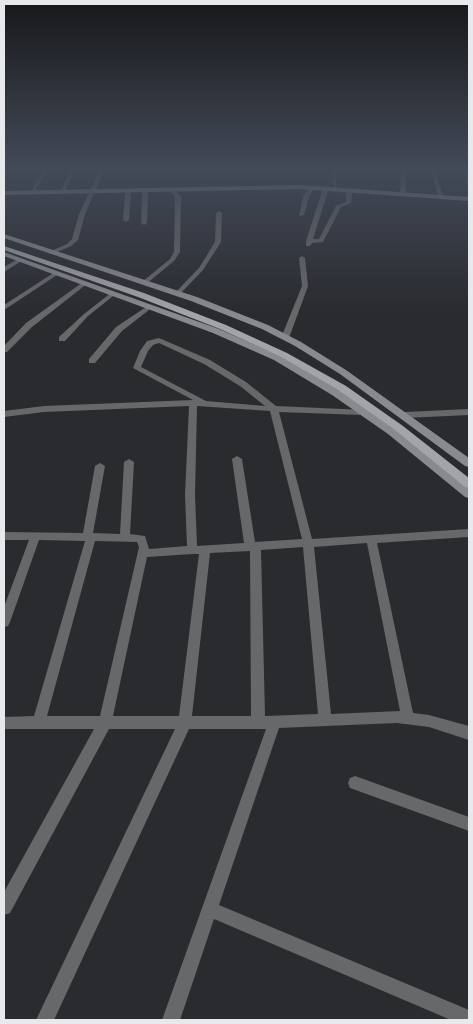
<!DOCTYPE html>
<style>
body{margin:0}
#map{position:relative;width:473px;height:1024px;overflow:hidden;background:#292b2f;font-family:"Archivo Narrow",sans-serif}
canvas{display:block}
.frame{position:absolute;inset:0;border:5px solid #e8e9ec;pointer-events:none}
</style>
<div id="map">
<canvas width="473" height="1024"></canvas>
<div class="frame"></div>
</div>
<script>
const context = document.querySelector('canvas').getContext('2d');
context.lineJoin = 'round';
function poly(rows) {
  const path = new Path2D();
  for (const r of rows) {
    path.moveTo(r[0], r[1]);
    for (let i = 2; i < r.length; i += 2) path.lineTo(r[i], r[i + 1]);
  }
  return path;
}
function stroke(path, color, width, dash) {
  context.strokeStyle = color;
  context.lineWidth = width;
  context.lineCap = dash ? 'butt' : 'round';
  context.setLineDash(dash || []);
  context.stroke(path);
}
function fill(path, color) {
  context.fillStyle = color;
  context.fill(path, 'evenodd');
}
stroke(poly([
 [333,170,336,192]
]), '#67686a', 2.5);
fill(poly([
 [43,170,47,170,34,193,30,193,43,170],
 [71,170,75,170,65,191,60,192,71,170],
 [100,170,104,170,85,214,78,240,71,246,55,253,51,253,51,251,67,244,72,239,79,214,100,170],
 [401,170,405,170,406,193,403,195,400,193,401,170],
 [431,170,435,170,443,197,438,196,431,170],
 [464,171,468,172,469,185,467,184,464,171],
 [310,187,314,188,309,197,304,215,299,216,303,197,310,187],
 [325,189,328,191,313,239,319,239,336,206,346,202,346,193,349,191,352,193,351,203,341,207,323,242,312,243,310,246,306,246,306,241,322,191,325,189],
 [145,190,148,192,147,223,144,225,141,223,142,192,145,190],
 [174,190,181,196,180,252,174,261,146,284,142,284,142,282,170,259,174,252,175,196,171,192,174,190],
 [128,191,131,193,129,220,126,222,123,220,125,193,128,191],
 [219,211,222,213,221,242,203,270,179,295,175,295,175,293,199,268,215,242,216,213,219,211],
 [302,256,305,258,308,286,289,338,285,340,281,338,302,286,299,258,302,256],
 [18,259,23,260,4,272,4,267,18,259],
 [55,272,60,273,4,310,4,305,55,272],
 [83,282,88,283,32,327,7,352,4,352,4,346,26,323,83,282],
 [112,292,117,293,88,316,65,341,59,341,59,337,84,314,112,292],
 [149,305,154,306,122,331,95,363,89,363,89,359,116,327,149,305],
 [159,338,210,360,246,382,276,406,365,410,366,412,362,415,279,412,312,539,469,529,469,537,377,543,413,713,429,715,469,726,469,740,429,727,397,723,279,728,219,905,469,1010,469,1020,451,1020,214,919,180,1020,162,1020,266,729,189,729,54,1020,36,1020,175,729,109,729,10,913,4,915,4,892,94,729,4,729,4,717,34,716,85,541,39,540,10,622,8,626,4,627,4,607,29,540,4,540,4,532,83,533,95,466,100,463,105,466,93,533,120,534,124,462,129,459,134,462,130,534,145,536,149,549,187,546,185,495,189,406,44,412,4,417,4,411,44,406,193,400,133,368,140,351,147,341,159,338],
 [159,343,204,364,240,386,265,406,206,401,141,367,148,351,153,345,159,343],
 [197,406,270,411,302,539,255,542,242,459,237,456,232,459,244,543,197,546,195,495,197,406],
 [95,541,137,542,139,547,100,716,47,716,95,541],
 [367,543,400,711,331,714,314,547,367,543],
 [303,547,318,714,265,716,261,550,303,547],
 [250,551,251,716,192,716,210,553,250,551],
 [192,554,199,554,179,716,113,716,147,557,192,554],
 [469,409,469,415,405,418,401,415,405,412,469,409],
 [355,776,469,817,469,831,350,788,348,783,350,778,355,776]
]), '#67686a');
fill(poly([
 [300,185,469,197,469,201,300,189,4,195,4,191,300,185],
 [4,234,197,297,268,325,301,342,346,370,469,458,469,467,465,466,340,374,295,346,262,329,191,301,4,238,4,234],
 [4,252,219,329,280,356,340,391,396,430,469,488,469,498,465,497,388,434,332,395,274,360,213,333,4,256,4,252]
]), '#898a8d');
fill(poly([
 [4,246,144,293,226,325,287,353,346,386,403,426,469,478,469,488,465,487,395,430,338,390,281,357,220,329,138,297,4,250,4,246]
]), '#a3a4a8');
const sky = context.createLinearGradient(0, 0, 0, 313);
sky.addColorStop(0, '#17181a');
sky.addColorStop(0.54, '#434a58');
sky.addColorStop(1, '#434a5800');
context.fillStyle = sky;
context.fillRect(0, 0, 473, 313);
</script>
